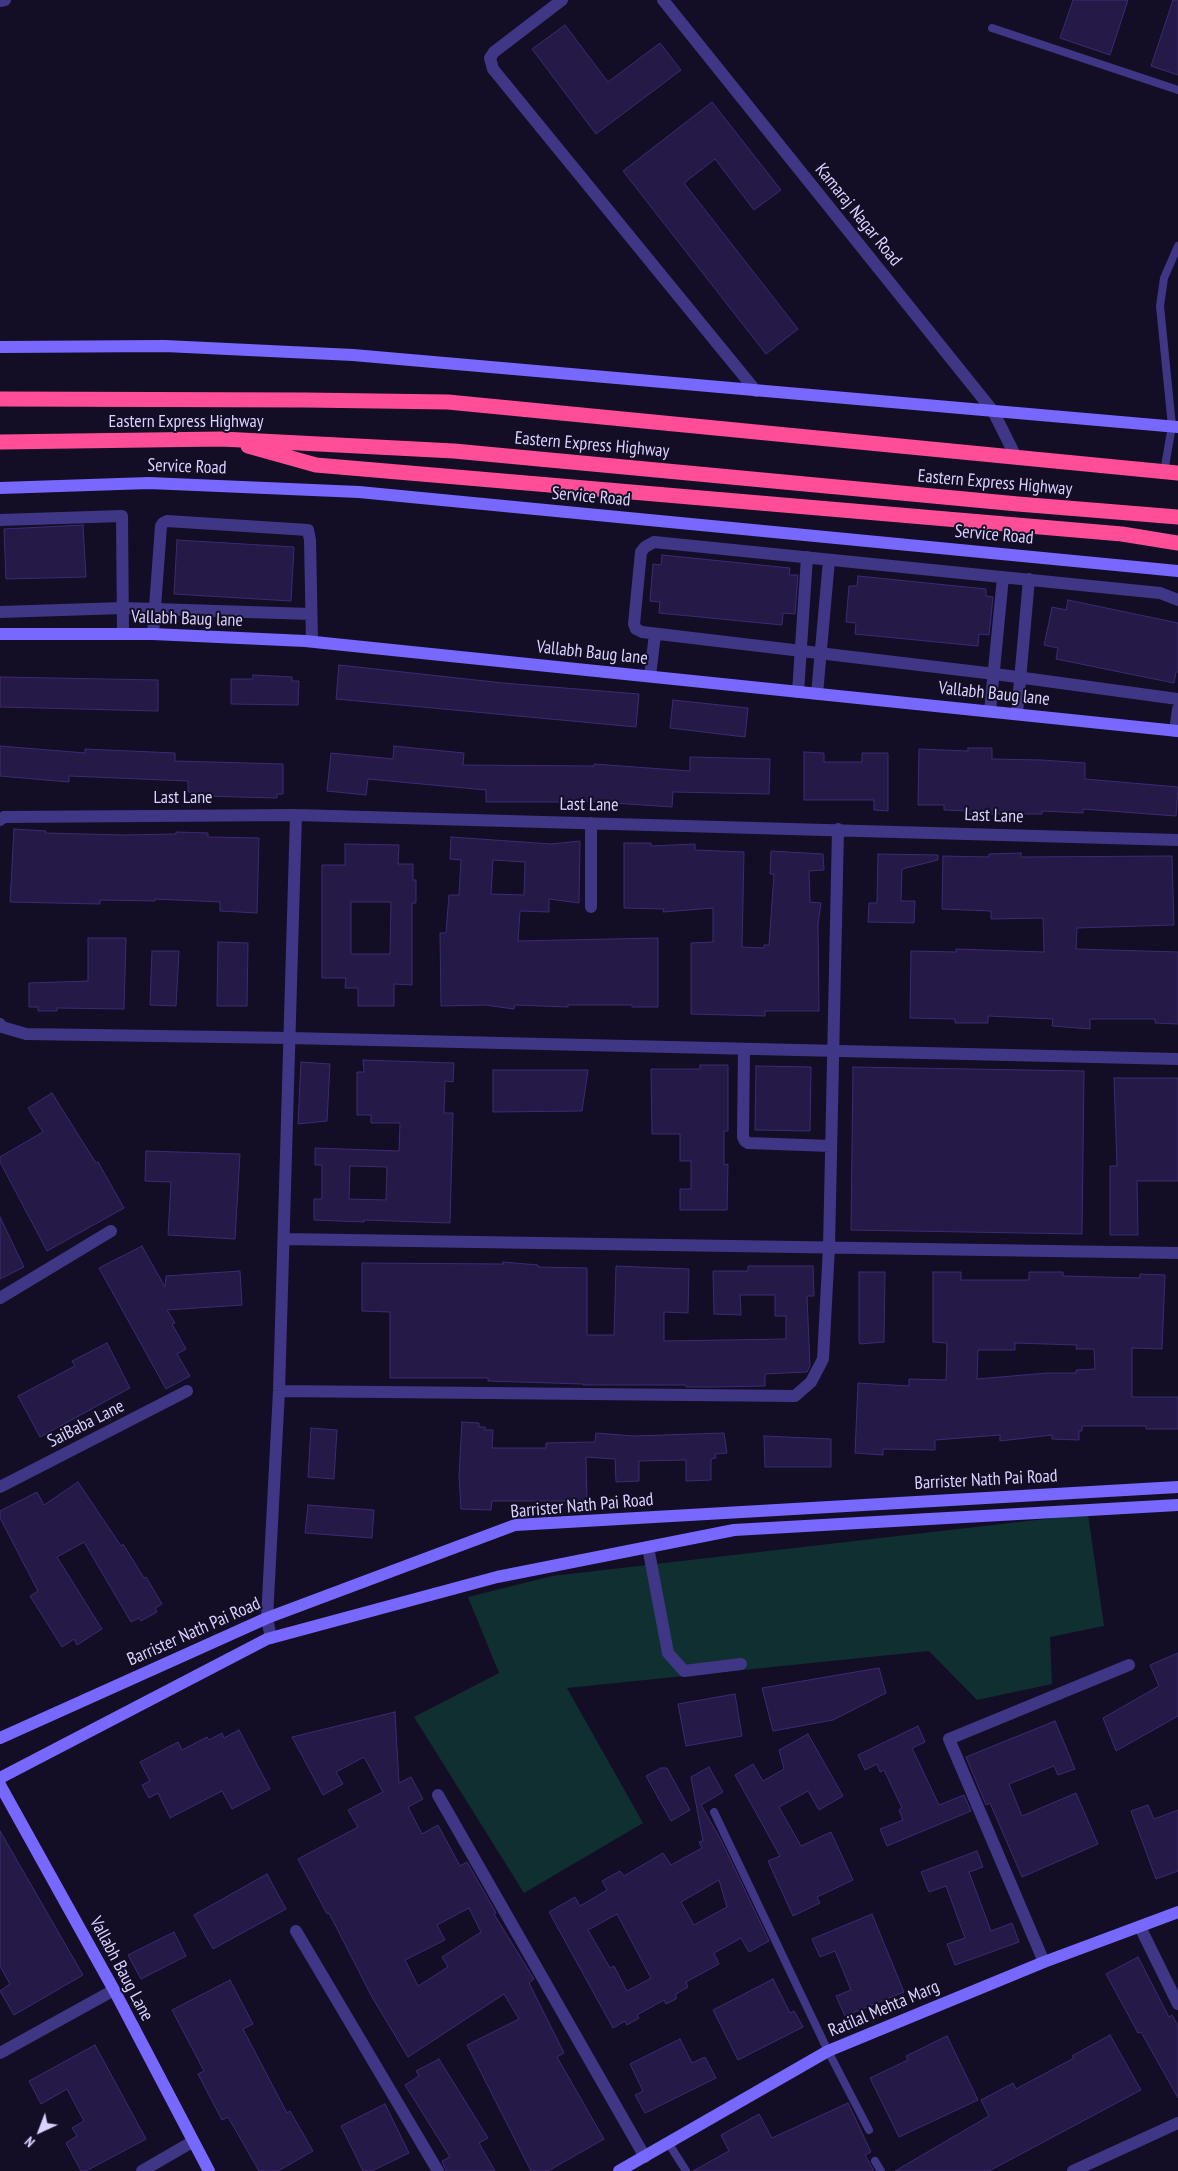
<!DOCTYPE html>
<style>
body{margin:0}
#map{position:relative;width:1178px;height:2171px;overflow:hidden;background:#130e25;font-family:"PT Sans Narrow",sans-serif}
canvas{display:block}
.north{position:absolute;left:15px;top:2106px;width:50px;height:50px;-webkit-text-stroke:4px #130e25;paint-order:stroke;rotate:223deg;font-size:14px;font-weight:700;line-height:20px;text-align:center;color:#dad2ff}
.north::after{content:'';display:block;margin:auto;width:18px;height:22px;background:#dad2ff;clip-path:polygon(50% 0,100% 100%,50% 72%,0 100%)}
</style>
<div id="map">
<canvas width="1178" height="2171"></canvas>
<div class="north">N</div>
</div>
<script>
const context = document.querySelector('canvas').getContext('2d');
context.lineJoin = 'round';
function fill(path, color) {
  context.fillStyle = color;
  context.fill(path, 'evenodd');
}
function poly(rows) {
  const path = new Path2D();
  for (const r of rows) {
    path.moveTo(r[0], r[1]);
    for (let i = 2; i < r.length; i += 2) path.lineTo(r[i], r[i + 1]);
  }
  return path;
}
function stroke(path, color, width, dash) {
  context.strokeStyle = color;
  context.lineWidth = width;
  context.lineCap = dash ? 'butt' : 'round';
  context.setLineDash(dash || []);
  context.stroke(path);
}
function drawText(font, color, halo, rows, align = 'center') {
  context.font = font + ' "PT Sans Narrow",sans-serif';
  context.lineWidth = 4;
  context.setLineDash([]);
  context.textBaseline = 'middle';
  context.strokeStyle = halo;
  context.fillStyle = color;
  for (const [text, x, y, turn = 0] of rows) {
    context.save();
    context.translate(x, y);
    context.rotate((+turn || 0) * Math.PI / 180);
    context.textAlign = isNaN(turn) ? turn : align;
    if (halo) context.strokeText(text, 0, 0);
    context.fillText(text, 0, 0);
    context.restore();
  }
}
fill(poly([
 [1088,1514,1104,1626,1050,1637,1052,1684,977,1700,929,1651,567,1688,643,1823,524,1893,414,1717,499,1673,468,1597,552,1576]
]), '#102f30');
const building = poly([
 [1073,0,1128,0,1110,55,1060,38,1073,0],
 [1173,0,1178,0,1178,75,1151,66,1173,0],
 [565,25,608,82,660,43,681,70,596,134,532,49,565,25],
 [712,102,781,190,754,210,715,159,684,183,798,329,766,354,623,171,712,102],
 [83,525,86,577,6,579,4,529,83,525],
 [177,540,294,547,291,601,174,594,177,540],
 [662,555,790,568,789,575,798,575,795,614,783,613,782,625,659,613,660,602,650,601,653,564,661,565,662,555],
 [858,576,986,589,986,596,993,597,989,635,979,634,978,646,855,634,856,623,846,622,849,586,857,586,858,576],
 [1068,600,1178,623,1178,672,1176,672,1174,683,1056,659,1058,648,1044,645,1048,627,1052,607,1066,610,1068,600],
 [339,665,503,683,639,694,636,727,336,699,339,665],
 [253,675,292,677,292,681,299,681,298,705,231,704,231,679,253,679,253,675],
 [0,677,158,680,158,711,0,707,0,677],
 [673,700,748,708,745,737,670,728,673,700],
 [0,746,85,753,85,749,175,753,175,761,283,764,283,794,277,794,277,798,201,796,201,793,188,792,188,781,69,776,69,782,0,776,0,746],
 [394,746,464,753,463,765,594,766,594,764,690,771,690,757,770,759,769,794,673,792,672,807,569,800,569,802,486,802,486,790,368,779,366,795,327,791,331,753,393,759,394,746],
 [968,748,992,748,992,759,1042,760,1085,763,1085,779,1178,787,1176,816,1083,809,1083,813,1042,811,1042,814,968,814,968,811,944,810,944,805,918,805,919,749,968,751,968,748],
 [804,752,824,753,824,762,862,762,862,753,888,753,888,811,874,810,874,800,804,800,804,752],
 [14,829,46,831,45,833,123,835,176,834,176,832,208,833,208,837,259,838,257,913,220,911,220,902,155,899,155,901,100,900,100,904,10,902,14,829],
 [451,837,551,844,580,841,579,903,549,899,549,912,520,911,518,941,658,938,658,1007,632,1007,632,1005,568,1005,568,1007,515,1005,514,1009,485,1005,441,1006,440,933,446,933,449,895,459,895,461,860,450,859,451,837],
 [493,860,525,862,524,895,491,894,493,860],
 [624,843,651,843,651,846,695,844,695,850,744,852,742,947,764,948,764,945,769,945,774,874,770,874,771,851,823,854,824,870,809,871,810,902,821,903,818,924,819,1011,765,1011,765,1016,691,1014,691,943,713,942,713,908,663,912,664,909,624,908,624,843],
 [345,844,399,845,398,864,413,864,413,880,416,880,416,903,412,903,412,985,394,984,394,1006,358,1006,358,988,345,988,346,978,322,978,322,865,345,865,345,844],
 [351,902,391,902,390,954,351,954,351,902],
 [1021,853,1021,857,1172,856,1174,925,1077,928,1076,949,1178,952,1178,1024,1155,1023,1155,1019,1090,1019,1090,1029,1052,1026,1053,1019,988,1016,988,1023,955,1023,955,1019,910,1018,911,951,956,952,956,949,1044,952,1043,918,991,919,991,911,942,909,943,856,989,857,989,854,1021,853],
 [878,854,938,855,938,860,902,869,901,901,915,901,914,923,868,922,869,903,877,903,878,854],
 [88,938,126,938,124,1009,57,1008,57,1011,38,1011,38,1007,29,1007,29,983,88,981,88,938],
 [218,942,248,943,247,1006,217,1006,218,942],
 [152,951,179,951,176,1006,150,1005,152,951],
 [363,1060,454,1063,453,1082,445,1081,444,1113,453,1113,450,1223,364,1220,364,1222,314,1220,314,1199,322,1199,322,1165,315,1165,315,1148,399,1151,400,1123,371,1123,371,1115,357,1115,357,1072,364,1072,363,1060],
 [350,1166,387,1167,386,1200,349,1199,350,1166],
 [301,1062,330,1064,327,1121,298,1124,301,1062],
 [700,1065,728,1065,728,1131,724,1131,724,1165,728,1164,727,1210,680,1210,680,1189,691,1189,691,1161,680,1161,680,1134,652,1134,651,1069,700,1069,700,1065],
 [756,1066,811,1067,810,1131,755,1130,756,1066],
 [853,1067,1084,1071,1082,1234,851,1230,853,1067],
 [493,1070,588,1070,582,1111,493,1112,493,1070],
 [1114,1078,1178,1078,1178,1181,1137,1181,1138,1235,1110,1235,1110,1166,1117,1166,1114,1078],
 [52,1093,96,1163,98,1162,124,1208,47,1251,0,1162,0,1157,43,1132,28,1108,52,1093],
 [146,1151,240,1154,235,1239,168,1235,171,1182,145,1181,146,1151],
 [0,1217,24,1267,0,1279,0,1217],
 [142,1246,165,1287,166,1276,240,1271,242,1305,167,1310,175,1323,172,1324,186,1349,177,1354,190,1376,166,1389,99,1268,142,1246],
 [503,1262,538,1265,538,1267,587,1268,587,1335,614,1335,616,1266,689,1269,688,1313,664,1312,664,1341,786,1339,786,1316,775,1316,775,1295,740,1295,741,1315,714,1314,713,1271,748,1271,748,1266,813,1266,814,1296,807,1296,810,1366,807,1372,765,1374,765,1386,714,1387,686,1387,686,1385,583,1385,583,1384,488,1381,488,1378,390,1378,390,1312,362,1311,362,1263,503,1264,503,1262],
 [859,1272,885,1272,884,1342,860,1344,859,1340,859,1272],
 [933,1272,961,1272,961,1280,1029,1280,1029,1272,1063,1272,1063,1276,1140,1278,1140,1274,1165,1275,1162,1349,1132,1348,1132,1397,1178,1397,1178,1429,1146,1429,1146,1426,1082,1426,1082,1431,1079,1431,1079,1440,1052,1439,1052,1435,1000,1441,1000,1435,935,1440,935,1450,883,1449,883,1455,855,1453,858,1383,909,1386,909,1379,946,1380,947,1343,933,1342,933,1272],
 [1015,1343,1077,1345,1076,1349,1094,1349,1095,1369,1076,1370,1076,1373,1047,1373,977,1379,978,1350,1015,1350,1015,1343],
 [107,1343,130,1388,40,1437,18,1396,75,1366,72,1361,107,1343],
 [462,1422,479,1423,479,1427,485,1427,485,1430,493,1430,492,1448,546,1448,546,1443,595,1442,596,1433,633,1436,724,1433,727,1453,715,1454,716,1458,711,1459,711,1480,686,1481,686,1460,639,1461,639,1481,616,1482,615,1459,586,1457,587,1501,492,1501,491,1510,461,1509,459,1475,462,1422],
 [311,1428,337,1430,334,1479,308,1477,311,1428],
 [764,1436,831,1439,831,1467,765,1467,764,1436],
 [78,1482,121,1546,123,1544,144,1578,146,1577,162,1604,155,1608,157,1612,141,1621,139,1618,131,1622,84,1542,57,1557,102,1629,77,1645,74,1639,62,1647,30,1596,38,1591,0,1518,0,1511,37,1492,44,1505,78,1482],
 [308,1505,374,1510,372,1538,305,1533,308,1505],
 [1178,1653,1178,1716,1116,1751,1103,1718,1159,1686,1150,1665,1178,1653],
 [879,1668,886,1693,833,1720,773,1731,762,1688,879,1668],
 [735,1694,742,1736,686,1746,678,1704,735,1694],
 [395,1712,399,1783,411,1777,423,1799,408,1807,422,1834,438,1825,460,1866,467,1862,496,1913,494,1914,534,1979,529,1983,564,2053,557,2057,604,2139,548,2171,531,2171,467,2045,519,2019,504,1994,408,2057,372,1997,329,1913,327,1914,298,1859,358,1827,348,1810,383,1792,364,1757,336,1772,343,1784,323,1795,292,1737,395,1712],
 [469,1908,481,1932,442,1957,448,1967,418,1986,405,1960,445,1940,437,1925,469,1908],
 [1055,1721,1075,1769,1058,1775,1054,1766,1009,1784,1022,1816,1076,1793,1098,1844,1022,1877,990,1803,986,1805,966,1757,1055,1721],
 [918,1726,925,1742,912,1748,939,1805,964,1795,971,1811,887,1846,880,1829,903,1820,899,1810,902,1808,884,1770,880,1772,877,1764,865,1770,858,1755,918,1726],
 [239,1730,270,1789,232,1809,222,1791,170,1818,158,1793,149,1798,142,1785,150,1781,140,1762,178,1742,182,1750,207,1737,209,1740,222,1733,224,1738,239,1730],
 [808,1734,843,1796,819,1810,808,1791,779,1807,801,1846,831,1832,853,1880,817,1897,820,1903,793,1916,768,1861,780,1856,735,1775,753,1764,763,1781,784,1769,779,1750,808,1734],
 [709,1767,723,1792,701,1805,721,1840,769,1941,749,1952,741,1938,714,1953,719,1964,686,1982,688,1987,676,1994,676,1999,666,2004,664,2000,637,2015,639,2018,627,2025,625,2021,613,2028,549,1912,575,1897,580,1906,607,1890,602,1881,620,1871,624,1876,663,1853,671,1865,702,1848,699,1842,703,1841,691,1777,709,1767],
 [719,1880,727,1907,694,1925,681,1902,719,1880],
 [617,1914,651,1978,627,1991,614,1966,610,1968,588,1930,617,1914],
 [661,1768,667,1768,690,1810,671,1821,646,1776,661,1768],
 [1148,1805,1154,1819,1178,1810,1178,1871,1156,1879,1131,1811,1148,1805],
 [0,1831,83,1975,14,2015,0,1991,10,1984,0,1966,0,1831],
 [977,1851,983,1867,969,1872,991,1931,1012,1923,1019,1942,955,1965,947,1944,965,1938,946,1886,929,1892,921,1872,977,1851],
 [267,1874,286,1909,213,1949,194,1915,267,1874],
 [872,1914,904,1992,845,2016,836,1996,851,1990,835,1951,820,1957,812,1939,872,1914],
 [174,1932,186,1956,141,1979,128,1955,174,1932],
 [1138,1957,1169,2017,1172,2015,1178,2026,1178,2098,1141,2032,1138,2033,1106,1974,1138,1957],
 [773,1979,790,2013,794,2011,803,2027,738,2060,713,2010,773,1979],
 [230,1980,253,2024,243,2029,287,2113,290,2111,313,2151,278,2171,259,2171,228,2117,222,2120,198,2074,204,2071,172,2010,230,1980],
 [1110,2035,1141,2090,989,2171,895,2171,989,2116,981,2100,1013,2083,1016,2089,1074,2058,1072,2056,1110,2035],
 [947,2036,978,2100,899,2137,870,2078,908,2060,906,2056,947,2036],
 [680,2039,692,2063,705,2057,716,2078,645,2113,635,2095,643,2091,630,2064,680,2039],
 [95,2045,146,2139,86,2171,81,2171,66,2143,77,2136,72,2128,84,2121,67,2089,41,2104,29,2081,95,2045],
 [439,2059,488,2138,479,2143,495,2171,446,2171,442,2161,450,2157,405,2085,419,2076,416,2071,439,2059],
 [848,2103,871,2152,865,2155,874,2171,693,2171,729,2151,721,2135,759,2114,772,2138,848,2103],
 [385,2104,409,2153,372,2171,363,2171,341,2126,385,2104]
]);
fill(building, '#251947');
stroke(building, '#3e2a74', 1);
stroke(poly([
 [992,28,1178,90],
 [1164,472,1172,426,1160,306,1164,278,1178,246],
 [714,1812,828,2051,869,2130],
 [669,2144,686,2171],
 [875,2161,881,2171]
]), '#3f3786', 8);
stroke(poly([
 [562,0,494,52,490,58,493,69,756,391],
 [663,0,993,411,1016,457],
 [0,1,5,0],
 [0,520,122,516,123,634],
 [1178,600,1160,593,654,542,645,547,641,552,634,624,636,629,642,632,995,674,1178,699],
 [0,612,123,608,311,614],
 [153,634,161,526,163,523,167,521,308,530,310,540,312,641],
 [650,676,655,634],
 [798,692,807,557],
 [817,694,829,560],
 [990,711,1003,577],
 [1017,714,1029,579],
 [1175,731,1178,709],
 [0,820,4,817,296,815,1178,840],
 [591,823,591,907],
 [0,1024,2,1027,26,1034,290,1038,1178,1059],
 [744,1049,743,1137,745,1141,748,1143,831,1146],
 [284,1239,1178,1253],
 [0,1298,111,1231],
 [279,1391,795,1396,811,1382,823,1359,829,1247,838,829],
 [0,1487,187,1391],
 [648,1547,668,1653,684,1671,741,1664],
 [271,1638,267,1618,279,1391,296,815],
 [438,1795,645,2157],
 [1140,1927,1178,2004],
 [296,1931,438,2171],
 [1044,1962,949,1739,1129,1665],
 [0,2053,114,1990],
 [142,2171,192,2142],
 [1073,2171,1178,2123]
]), '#3f3786', 12);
stroke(poly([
 [0,347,165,346,353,355,1178,427],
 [0,488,149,483,359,492,1178,571],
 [0,634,153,634,305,641,1178,731],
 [0,1738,267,1618,515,1525,1178,1487],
 [0,1778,267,1639,497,1577,734,1530,1178,1505],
 [0,1785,114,1990,209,2171],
 [619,2171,828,2051,1044,1962,1178,1912]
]), '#7769ff', 12);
stroke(poly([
 [0,399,305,400,448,402,1178,473],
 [0,442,222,439,454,451,1018,504,1178,517],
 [248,446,316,465,1122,534,1178,543]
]), '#ff4d97', 15);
drawText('18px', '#dad2ff', '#130e25', [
 ["Kamaraj Nagar Road",858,215,51],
 ["Eastern Express Highway",186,422],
 ["Eastern Express Highway",592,445,5],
 ["Service Road",187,467,2],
 ["Eastern Express Highway",995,483,5],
 ["Service Road",591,497,5],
 ["Service Road",994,535,5],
 ["Vallabh Baug lane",187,619,2],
 ["Vallabh Baug lane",592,653,6],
 ["Vallabh Baug lane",994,694,6],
 ["Last Lane",183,798],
 ["Last Lane",589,805,1],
 ["Last Lane",994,816,2],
 ["SaiBaba Lane",86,1424,-27],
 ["Barrister Nath Pai Road",986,1480,-3],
 ["Barrister Nath Pai Road",582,1506,-5],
 ["Barrister Nath Pai Road",194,1632,-24],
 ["Vallabh Baug Lane",121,1969,62],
 ["Ratilal Mehta Marg",884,2009,-23]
]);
</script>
